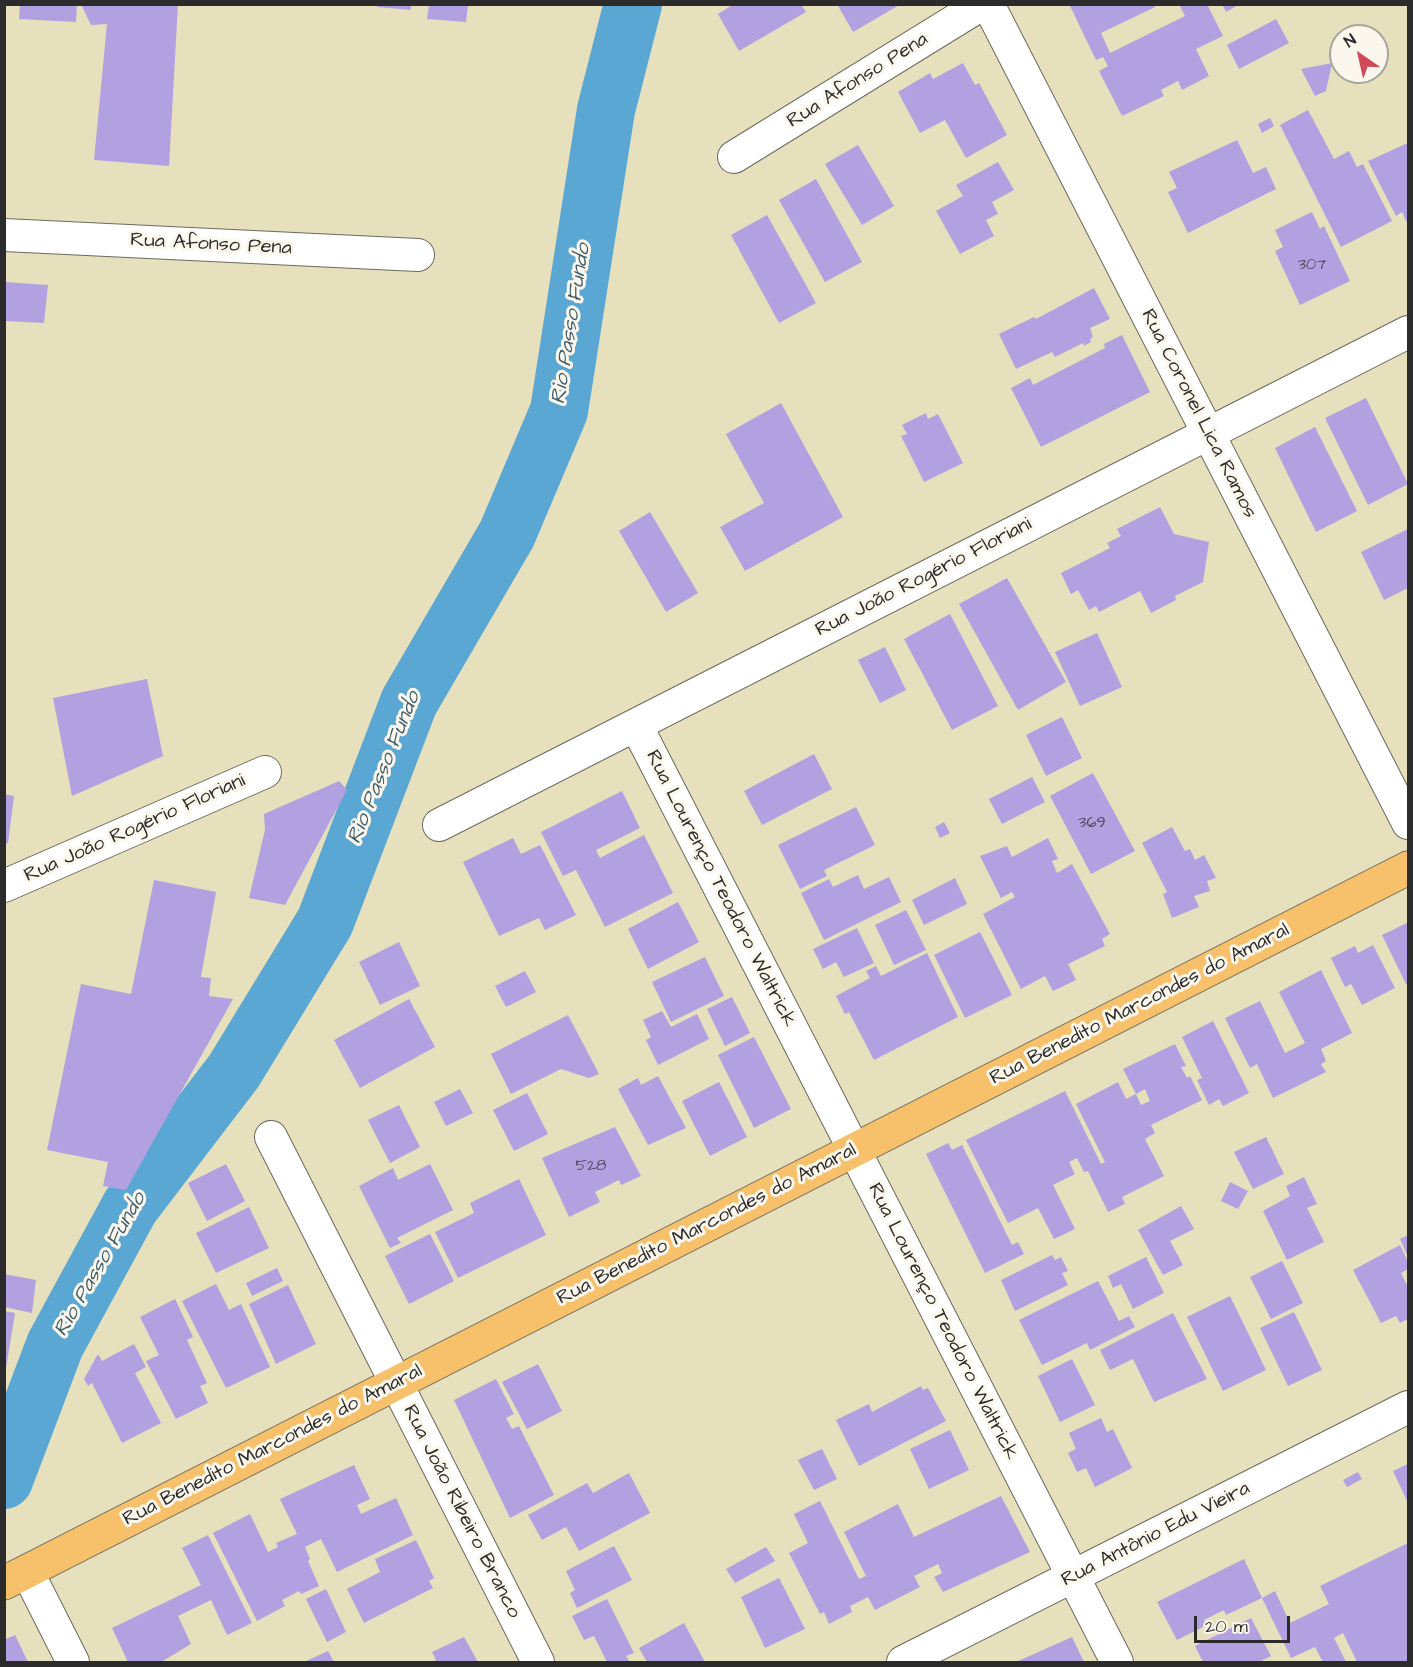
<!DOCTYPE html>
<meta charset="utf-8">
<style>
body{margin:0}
#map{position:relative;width:1413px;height:1667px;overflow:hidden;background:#e6e0bd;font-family:"Architects Daughter",sans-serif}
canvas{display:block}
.frame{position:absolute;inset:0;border:6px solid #2b2b2b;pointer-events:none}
.north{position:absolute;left:1329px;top:24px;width:60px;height:60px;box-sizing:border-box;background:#fbf7ec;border:2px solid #a8a59f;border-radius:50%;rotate:326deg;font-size:16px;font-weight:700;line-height:24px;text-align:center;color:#2b2b2b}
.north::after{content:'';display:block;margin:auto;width:21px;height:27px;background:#d1495b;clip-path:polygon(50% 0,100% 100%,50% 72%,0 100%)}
.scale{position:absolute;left:1194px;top:1616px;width:96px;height:27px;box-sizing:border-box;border:3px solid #2b2b2b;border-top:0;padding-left:8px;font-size:18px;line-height:21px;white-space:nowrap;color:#2b2b2b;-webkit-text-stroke:4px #fbf7ec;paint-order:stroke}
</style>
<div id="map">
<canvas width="1413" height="1667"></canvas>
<div class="frame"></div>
<div class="north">N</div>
<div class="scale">20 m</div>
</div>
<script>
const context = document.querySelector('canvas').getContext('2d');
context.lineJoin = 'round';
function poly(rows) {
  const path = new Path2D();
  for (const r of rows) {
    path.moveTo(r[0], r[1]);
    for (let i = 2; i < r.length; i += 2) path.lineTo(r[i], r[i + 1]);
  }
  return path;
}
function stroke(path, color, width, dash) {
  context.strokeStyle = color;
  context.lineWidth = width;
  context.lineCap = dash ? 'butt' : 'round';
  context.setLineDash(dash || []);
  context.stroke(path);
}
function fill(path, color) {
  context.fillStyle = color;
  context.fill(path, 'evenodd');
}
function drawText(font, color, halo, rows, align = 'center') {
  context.font = font + ' "Architects Daughter",sans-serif';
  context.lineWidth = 6;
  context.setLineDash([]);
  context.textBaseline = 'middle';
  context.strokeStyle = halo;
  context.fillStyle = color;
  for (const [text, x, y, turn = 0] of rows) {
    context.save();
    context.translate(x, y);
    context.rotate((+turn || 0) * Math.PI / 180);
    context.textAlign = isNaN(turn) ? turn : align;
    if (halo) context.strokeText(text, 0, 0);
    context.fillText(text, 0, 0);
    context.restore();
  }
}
stroke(poly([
 [4,1480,55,1345,130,1207,234,1071,325,922,409,702,507,534,559,411,606,110,633,4]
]), '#5aa7d3', 58);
fill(poly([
 [20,4,77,4,76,22,19,19],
 [81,4,178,4,169,166,94,160,107,24,91,25],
 [377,4,411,4,411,10,377,7],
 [734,4,801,4,806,12,739,51,718,14],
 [837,4,901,4,853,32],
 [1153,4,1155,7,1101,33,1110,53,1185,16,1179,4,1207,4,1223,36,1196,49,1209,76,1182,90,1178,81,1161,90,1164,96,1122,116,1099,71,1108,66,1103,57,1096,60,1070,6],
 [1222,4,1240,4,1226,12],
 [429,5,468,5,466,22,427,19],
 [1276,19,1289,43,1239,69,1227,45],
 [963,63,975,85,979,83,1007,135,966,158,945,120,920,133,898,92,930,73,933,79],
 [1332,63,1326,91,1315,96,1301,69],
 [1308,110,1334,159,1349,151,1357,167,1363,164,1392,221,1341,247,1280,125],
 [1270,118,1274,126,1262,133,1258,124],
 [1237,140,1253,173,1266,167,1276,189,1188,233,1168,192,1177,188,1169,172],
 [1408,143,1408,225,1402,212,1396,216,1368,161],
 [858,145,894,206,862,225,825,164],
 [998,162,1014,190,992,202,998,214,986,220,994,236,960,254,936,211,963,196,956,185],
 [816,179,862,262,825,282,779,200],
 [1312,212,1320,229,1324,226,1350,281,1300,305,1275,251,1283,247,1275,230],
 [767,215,816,303,779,323,731,235],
 [5,282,48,285,44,323,5,321],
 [1094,288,1110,319,1090,328,1093,337,1090,339,1091,342,1084,346,1083,343,1055,357,1052,352,1016,369,999,334,1034,317,1036,319],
 [1122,335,1150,392,1041,447,1011,388,1030,378,1033,385,1105,348,1104,344],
 [1366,398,1408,484,1368,505,1325,418],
 [781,403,843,517,745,571,720,527,764,503,726,434],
 [926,413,928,419,938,414,963,463,924,482,901,436,907,434,902,425],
 [1315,427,1357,511,1316,532,1275,448],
 [1160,507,1174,534,1209,542,1203,582,1175,596,1176,600,1151,613,1140,591,1099,612,1096,606,1089,610,1078,590,1071,594,1061,573,1110,548,1107,543,1121,536,1117,529],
 [650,512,698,593,666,612,619,531],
 [1408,529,1408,588,1384,600,1361,552],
 [1007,578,1066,682,1018,710,959,604],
 [950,614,998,706,952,730,904,639],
 [1097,633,1122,687,1080,706,1055,652],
 [885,647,906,690,880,703,858,660],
 [147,679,163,756,72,796,53,698],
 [1062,717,1082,758,1046,776,1026,735],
 [814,754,832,789,762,825,744,791],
 [1093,773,1135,851,1091,874,1050,796],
 [1032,777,1045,802,1002,824,989,799],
 [339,781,347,790,285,905,249,898,265,830,264,814],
 [622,791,640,828,596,850,600,858,644,835,673,893,605,927,576,870,563,876,541,832],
 [4,794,14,796,8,843,4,844],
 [856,807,875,845,824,870,827,876,800,889,778,845],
 [944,822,950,833,940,838,935,827],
 [1172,827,1185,851,1190,849,1195,860,1204,855,1216,878,1207,881,1210,891,1194,896,1199,907,1172,918,1163,894,1167,892,1142,843],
 [513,838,521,854,540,845,576,915,545,930,539,918,499,936,463,862],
 [1048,838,1058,859,1052,861,1057,873,1072,864,1110,934,1102,939,1105,946,1068,964,1076,980,1053,991,1045,976,1021,989,983,914,1015,897,1012,892,1001,898,980,856,1007,846,1012,857],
 [858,875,864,889,889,877,901,902,824,940,801,893,829,879,833,887],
 [955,878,967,904,924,925,912,900],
 [154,880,216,892,201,977,211,978,209,996,233,999,126,1190,103,1186,108,1162,47,1150,81,984,131,994],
 [678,902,699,942,648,969,628,929],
 [906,910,926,950,894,965,875,925],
 [1407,923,1408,983,1406,984,1382,935],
 [857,928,874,963,844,977,836,962,823,969,813,949],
 [980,932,1012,995,965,1018,934,955],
 [399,942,420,986,380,1005,359,962],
 [1373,945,1395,988,1362,1005,1351,984,1345,987,1331,958,1355,946,1358,953],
 [927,953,958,1017,874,1060,849,1012,845,1014,836,996,870,978,866,971,876,966,881,976],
 [705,957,724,996,671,1022,652,982],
 [1321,970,1352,1033,1321,1049,1326,1061,1321,1064,1326,1072,1273,1098,1257,1064,1250,1068,1225,1018,1260,1001,1285,1053,1305,1043,1279,992],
 [525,971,536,992,506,1007,495,986],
 [732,997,750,1033,725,1046,707,1009],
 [409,999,435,1047,360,1088,334,1040],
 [662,1011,671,1027,697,1014,709,1039,658,1065,646,1040,651,1037,643,1020],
 [568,1015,599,1074,589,1078,561,1069,511,1094,491,1054],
 [1213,1021,1249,1093,1223,1106,1219,1099,1209,1105,1197,1080,1202,1078,1182,1037],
 [754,1037,791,1109,754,1128,718,1055],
 [1175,1044,1186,1066,1181,1067,1187,1078,1190,1076,1202,1100,1151,1125,1155,1133,1145,1139,1164,1176,1122,1197,1125,1204,1108,1212,1088,1171,1084,1172,1077,1158,1069,1162,1075,1174,1053,1185,1075,1229,1054,1239,1038,1208,1008,1223,966,1140,1065,1091,1101,1164,1105,1162,1076,1104,1118,1082,1126,1099,1136,1094,1141,1105,1150,1101,1145,1089,1136,1094,1123,1069],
 [658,1076,686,1128,648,1145,618,1089,638,1078,641,1085],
 [719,1082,747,1137,710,1156,682,1101],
 [460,1089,473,1113,446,1126,434,1102],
 [527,1093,548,1134,514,1151,493,1110],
 [399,1105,420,1147,390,1163,368,1120],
 [615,1127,641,1176,621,1185,619,1180,595,1192,600,1202,569,1217,542,1158],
 [1266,1137,1284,1174,1253,1189,1234,1152],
 [948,1143,952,1150,962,1145,1012,1245,1018,1242,1024,1254,985,1273,926,1154],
 [226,1164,245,1201,207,1221,188,1183],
 [430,1164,453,1210,397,1238,401,1243,390,1248,359,1186,393,1168,398,1180],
 [1304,1177,1317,1204,1307,1208,1324,1242,1287,1260,1263,1211,1290,1196,1286,1186],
 [519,1179,546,1235,458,1278,435,1232,474,1213,470,1203],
 [1230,1182,1248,1191,1238,1209,1221,1201],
 [1181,1206,1194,1229,1170,1241,1183,1265,1163,1275,1138,1230],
 [249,1207,269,1248,216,1273,196,1233],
 [430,1234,454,1281,409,1304,385,1256],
 [1408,1235,1408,1257,1400,1239],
 [1400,1245,1408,1262,1408,1269,1401,1273,1408,1287,1408,1319,1400,1323,1396,1316,1381,1323,1353,1270],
 [1052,1255,1055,1260,1061,1257,1068,1271,1062,1273,1068,1285,1015,1311,1001,1280],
 [1146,1257,1164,1293,1133,1309,1121,1284,1113,1288,1108,1276],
 [1282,1261,1303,1303,1271,1319,1250,1277],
 [277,1268,283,1281,252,1296,246,1283],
 [4,1274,36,1280,32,1313,4,1307],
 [1098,1281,1119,1321,1129,1316,1135,1327,1090,1350,1087,1343,1042,1365,1019,1320],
 [216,1284,229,1310,241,1304,270,1367,226,1388,182,1301],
 [288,1285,316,1344,276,1364,249,1304],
 [1230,1296,1266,1370,1223,1391,1187,1317],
 [175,1299,193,1337,187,1340,207,1383,200,1386,208,1403,176,1419,146,1361,159,1355,140,1317],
 [4,1311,15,1313,6,1368,4,1368],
 [1294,1312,1322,1370,1288,1386,1260,1328],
 [1173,1313,1207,1379,1154,1402,1133,1359,1110,1370,1100,1350],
 [134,1344,146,1367,135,1373,161,1423,122,1443,92,1383,88,1386,84,1379,98,1354,102,1361],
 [1072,1359,1095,1405,1060,1422,1038,1376],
 [538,1364,562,1411,527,1429,502,1382],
 [496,1379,514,1414,506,1418,512,1429,519,1426,554,1495,510,1518,454,1400],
 [921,1386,923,1390,928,1388,946,1421,859,1466,836,1420,869,1404,872,1412],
 [1101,1418,1107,1432,1113,1429,1132,1468,1095,1487,1086,1468,1077,1472,1068,1453,1076,1449,1069,1433],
 [950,1430,969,1470,929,1489,910,1449],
 [822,1449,837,1479,814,1490,798,1460],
 [1408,1464,1408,1503,1393,1471],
 [354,1465,370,1499,357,1505,361,1514,396,1498,413,1535,337,1572,321,1539,305,1547,310,1559,308,1561,319,1586,301,1594,299,1591,282,1600,285,1606,257,1621,213,1533,250,1514,268,1552,278,1547,276,1543,297,1534,280,1499],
 [1358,1472,1362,1479,1347,1487,1343,1480],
 [629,1473,650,1513,579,1551,566,1527,542,1540,528,1515,587,1483,593,1493],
 [1001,1496,1030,1552,943,1592,934,1577,942,1573,938,1564,914,1576,920,1587,875,1610,868,1597,850,1606,852,1612,829,1624,824,1612,820,1614,789,1553,808,1543,794,1514,820,1501,859,1579,866,1576,844,1532,898,1504,914,1537],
 [208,1535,252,1623,227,1635,211,1600,178,1616,191,1644,161,1662,128,1662,112,1628,201,1585,182,1548],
 [416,1540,434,1578,429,1581,433,1588,364,1623,347,1589,380,1572,375,1559],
 [1408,1543,1408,1662,1357,1662,1343,1633,1334,1638,1346,1662,1323,1662,1315,1647,1291,1658,1262,1598,1275,1591,1290,1623,1329,1604,1320,1586],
 [614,1546,632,1580,577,1608,570,1593,575,1590,566,1571],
 [766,1547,775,1561,735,1583,726,1569],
 [1244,1559,1262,1598,1226,1615,1224,1610,1204,1620,1207,1625,1177,1640,1157,1602],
 [779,1578,805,1629,765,1648,741,1597],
 [326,1589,346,1632,327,1642,306,1599],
 [607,1599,634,1653,626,1656,630,1662,607,1662,594,1636,584,1640,572,1616],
 [1251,1618,1271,1656,1259,1662,1203,1662,1195,1646],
 [684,1623,705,1662,647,1662,639,1648],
 [15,1635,28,1662,4,1662,4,1640],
 [464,1637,478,1662,431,1662,436,1660,432,1652],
 [1072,1637,1084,1662,1016,1662],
 [328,1651,334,1662,304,1662]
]), '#b1a1e1');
const minor = poly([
 [988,4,1408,823],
 [734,157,982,4],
 [4,235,418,255],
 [636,725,1117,1662],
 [439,825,1408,332],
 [4,886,265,772],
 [271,1137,538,1662],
 [27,1571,73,1662],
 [903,1662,1408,1407]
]);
const major = poly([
 [4,1583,1408,868]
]);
stroke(minor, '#6c6a5e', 34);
stroke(major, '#6c6a5e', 35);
stroke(minor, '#fff', 32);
stroke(major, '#f7c06b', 33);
drawText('16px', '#4c4858', null, [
 ["307",1312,266],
 ["369",1092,824],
 ["528",591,1167]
]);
drawText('20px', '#2b2b2b', '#fbf7ec', [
 ["Rua Afonso Pena",858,81,-32],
 ["Rua Afonso Pena",211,245,3],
 ["Rua Coronel Lica Ramos",1198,414,63],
 ["Rua João Rogério Floriani",924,578,-27],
 ["Rua João Rogério Floriani",135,829,-24],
 ["Rua Lourenço Teodoro Waltrick",720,889,63],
 ["Rua Benedito Marcondes do Amaral",1140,1005,-27],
 ["Rua Benedito Marcondes do Amaral",707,1225,-27],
 ["Rua Lourenço Teodoro Waltrick",942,1322,63],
 ["Rua Benedito Marcondes do Amaral",273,1446,-27],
 ["Rua João Ribeiro Branco",461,1512,63],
 ["Rua Antônio Edu Vieira",1156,1535,-27]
]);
drawText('italic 21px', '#3e5d6e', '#fbf7ec', [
 ["Rio Passo Fundo",572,324,-81],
 ["Rio Passo Fundo",385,768,-68],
 ["Rio Passo Fundo",101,1265,-60]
]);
</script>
